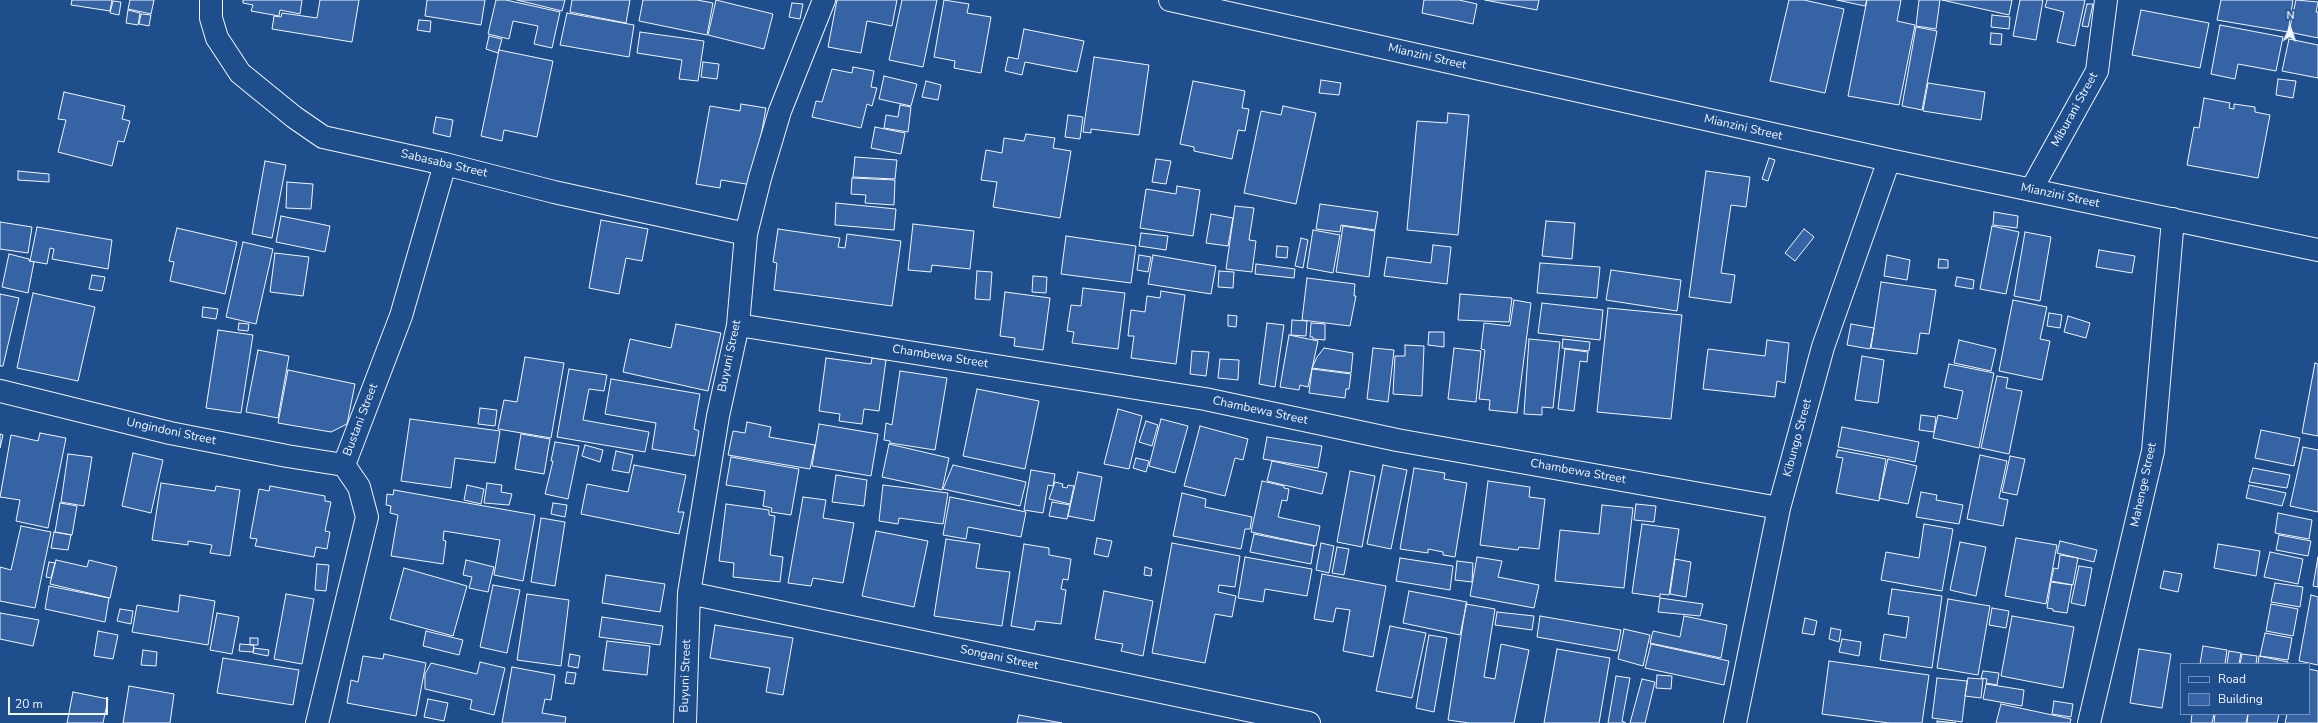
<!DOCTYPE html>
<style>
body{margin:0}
#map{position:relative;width:2318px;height:723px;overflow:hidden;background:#1f4e8c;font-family:"Nunito Sans",sans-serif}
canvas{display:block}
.legend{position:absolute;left:2180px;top:663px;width:130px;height:52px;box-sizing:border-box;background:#1f4e8c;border:1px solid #7391ba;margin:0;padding:5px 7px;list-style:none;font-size:12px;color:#f2f6ff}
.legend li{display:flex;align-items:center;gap:8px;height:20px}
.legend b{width:20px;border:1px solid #7391ba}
.north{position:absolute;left:2270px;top:8px;width:40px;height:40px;-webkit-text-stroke:3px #1f4e8c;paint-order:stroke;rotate:2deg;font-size:11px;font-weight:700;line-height:16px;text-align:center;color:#f2f6ff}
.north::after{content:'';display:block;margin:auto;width:14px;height:18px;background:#f2f6ff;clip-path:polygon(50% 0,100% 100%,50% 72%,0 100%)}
.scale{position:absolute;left:8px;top:697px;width:100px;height:18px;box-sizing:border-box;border:2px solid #f2f6ff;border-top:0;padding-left:5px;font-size:12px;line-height:14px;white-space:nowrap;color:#f2f6ff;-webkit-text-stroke:3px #1f4e8c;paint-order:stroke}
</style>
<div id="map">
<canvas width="2318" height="723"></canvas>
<ul class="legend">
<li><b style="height:5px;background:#1f4e8c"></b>Road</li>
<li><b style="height:11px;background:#3563a3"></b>Building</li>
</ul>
<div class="north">N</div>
<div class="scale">20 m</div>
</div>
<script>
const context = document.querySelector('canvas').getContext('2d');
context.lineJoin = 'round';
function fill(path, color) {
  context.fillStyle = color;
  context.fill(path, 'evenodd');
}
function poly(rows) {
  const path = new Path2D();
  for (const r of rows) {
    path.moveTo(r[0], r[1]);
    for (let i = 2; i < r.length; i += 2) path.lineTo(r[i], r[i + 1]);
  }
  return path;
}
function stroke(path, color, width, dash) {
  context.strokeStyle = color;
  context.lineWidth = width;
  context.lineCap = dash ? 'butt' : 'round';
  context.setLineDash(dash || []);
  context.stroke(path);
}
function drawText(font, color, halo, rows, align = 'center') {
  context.font = font + ' "Nunito Sans",sans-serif';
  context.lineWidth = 3;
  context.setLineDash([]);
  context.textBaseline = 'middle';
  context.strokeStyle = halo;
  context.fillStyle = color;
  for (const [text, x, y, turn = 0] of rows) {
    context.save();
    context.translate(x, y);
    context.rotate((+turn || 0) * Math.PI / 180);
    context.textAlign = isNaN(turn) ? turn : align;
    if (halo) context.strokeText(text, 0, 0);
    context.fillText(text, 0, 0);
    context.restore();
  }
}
const building = poly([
 [72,0,112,0,110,11,71,5,72,0],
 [130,0,154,0,151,14,128,9,130,0],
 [243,0,302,0,300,14,280,10,279,16,251,11,253,5,243,3,243,0],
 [320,0,359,0,352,42,272,29,274,16,281,17,282,13,317,18,320,0],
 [427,0,485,0,481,25,425,16,427,0],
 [496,0,506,0,560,12,552,48,534,44,538,26,513,21,509,39,488,34,496,0],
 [517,0,565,0,562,11,517,0],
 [572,0,630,0,626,23,570,12,572,0],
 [643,0,697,0,713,3,707,35,639,21,643,0],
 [716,0,773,14,764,49,708,35,716,0],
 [837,0,897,0,892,26,867,21,861,53,828,47,837,0],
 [902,0,937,0,923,67,889,60,902,0],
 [944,0,969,4,967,13,991,17,981,73,954,68,955,61,934,57,944,0],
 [1424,0,1459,0,1477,4,1473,24,1422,13,1424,0],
 [1485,0,1539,0,1537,10,1485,0],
 [1789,0,1804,0,1844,9,1825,93,1770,81,1789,0],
 [1837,0,1867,0,1865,6,1837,0],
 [1867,0,1901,0,1897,21,1915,25,1899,105,1848,96,1867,0],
 [1919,0,1940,0,1936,29,1916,26,1919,0],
 [1942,0,2012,0,2009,15,1942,0],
 [2020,0,2043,0,2036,40,2013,36,2020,0],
 [2047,0,2085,0,2075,46,2057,42,2064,12,2045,7,2047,0],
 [2221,0,2293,0,2288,32,2217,20,2221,0],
 [2296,0,2318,2,2316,12,2318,12,2318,38,2289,32,2296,0],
 [113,1,121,2,119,15,110,13,113,1],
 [792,3,803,4,800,19,789,17,792,3],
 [2087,4,2093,4,2088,27,2082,26,2087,4],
 [128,10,140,13,138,25,126,23,128,10],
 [2141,10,2209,23,2200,68,2132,55,2141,10],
 [567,13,634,25,629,57,560,45,567,13],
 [141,14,151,15,149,26,139,24,141,14],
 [1992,15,2010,17,2009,29,1991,27,1992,15],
 [419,20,431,21,430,32,417,30,419,20],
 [2220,25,2283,37,2276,71,2238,64,2235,79,2211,74,2220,25],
 [1916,27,1937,31,1922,110,1902,106,1916,27],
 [1024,29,1084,41,1077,72,1025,62,1022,75,1005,71,1008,57,1018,59,1024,29],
 [640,32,704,41,698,81,679,79,682,60,637,53,640,32],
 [1991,33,2002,34,2001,45,1990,44,1991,33],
 [489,36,502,39,498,53,486,49,489,36],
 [2289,39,2318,45,2318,78,2282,71,2289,39],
 [499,50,553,61,537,137,504,130,502,141,481,136,499,50],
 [1094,57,1149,65,1139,135,1091,129,1091,133,1083,132,1094,57],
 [703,62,719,64,717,79,701,77,703,62],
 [853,67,874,71,871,87,877,88,872,106,867,104,861,128,812,117,816,101,822,102,832,69,852,73,853,67],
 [884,76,917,84,911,106,879,99,884,76],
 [2278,79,2296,81,2293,98,2276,95,2278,79],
 [1321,80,1341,83,1339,95,1319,93,1321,80],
 [926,81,941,85,938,100,922,97,926,81],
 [1193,81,1245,91,1242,108,1249,109,1245,131,1238,130,1232,159,1194,151,1194,147,1180,144,1193,81],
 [1928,83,1985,92,1981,120,1923,111,1928,83],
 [64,92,125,106,122,119,130,121,124,142,118,141,112,166,58,152,66,120,58,119,64,92],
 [2204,98,2230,103,2229,108,2234,109,2234,104,2255,107,2255,112,2270,115,2258,178,2187,165,2194,127,2199,128,2204,98],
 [741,104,766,108,752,185,721,180,720,188,696,184,710,106,740,111,741,104],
 [900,105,911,107,908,132,884,128,886,115,898,117,900,105],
 [1283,106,1316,113,1296,204,1244,193,1261,111,1281,115,1283,106],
 [1448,113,1469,115,1458,235,1407,230,1417,121,1447,123,1448,113],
 [1068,115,1083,117,1080,139,1065,137,1068,115],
 [436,117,453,120,450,137,433,133,436,117],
 [875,127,905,133,901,154,871,148,875,127],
 [1026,134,1055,138,1053,148,1071,151,1060,218,993,207,997,182,981,180,986,150,1002,153,1004,138,1024,141,1026,134],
 [855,157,897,160,895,179,853,177,855,157],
 [1769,158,1775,160,1768,181,1762,179,1769,158],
 [1156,159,1171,161,1166,184,1152,182,1156,159],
 [265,161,286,165,272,238,252,234,265,161],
 [18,171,49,174,49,182,18,180,18,171],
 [1706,171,1750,177,1746,207,1731,205,1721,273,1735,275,1731,303,1689,297,1706,171],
 [852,178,895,180,894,205,865,203,866,195,851,194,852,178],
 [287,182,313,184,311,209,286,208,287,182],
 [1177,186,1200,190,1193,236,1140,228,1146,189,1176,194,1177,186],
 [836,203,896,209,894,230,835,225,836,203],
 [1320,204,1378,212,1375,230,1341,225,1340,232,1316,229,1320,204],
 [1235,206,1254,208,1249,240,1256,241,1252,272,1226,269,1235,206],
 [1994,212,2018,216,2017,228,1993,225,1994,212],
 [1211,214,1233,218,1228,246,1206,243,1211,214],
 [281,216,330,226,325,252,276,242,281,216],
 [601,220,648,229,642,261,626,258,619,294,589,288,601,220],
 [1546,221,1575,223,1572,259,1542,256,1546,221],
 [0,222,32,227,28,253,0,249,0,222],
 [913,224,974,231,970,269,932,265,931,272,908,270,913,224],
 [1343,226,1375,231,1369,277,1336,272,1343,226],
 [1992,226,2019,232,2006,294,1980,289,1992,226],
 [37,227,112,240,108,269,52,259,54,249,50,248,47,264,30,261,37,227],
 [177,228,237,242,225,294,170,281,174,262,169,261,177,228],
 [778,229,840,238,838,247,845,248,847,234,901,241,892,306,774,290,777,263,773,262,778,229],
 [1804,229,1814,237,1795,261,1785,253,1804,229],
 [1313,230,1340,235,1333,273,1307,268,1313,230],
 [2025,232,2051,237,2040,301,2014,296,2025,232],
 [1141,233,1168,236,1166,250,1139,246,1141,233],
 [1066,236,1136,246,1131,283,1061,274,1066,236],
 [1301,238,1308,240,1303,268,1295,266,1301,238],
 [243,242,273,249,256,324,226,317,243,242],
 [1433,245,1451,247,1447,284,1384,276,1387,257,1431,263,1433,245],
 [1277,246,1288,247,1287,258,1276,257,1277,246],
 [2099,250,2135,256,2132,273,2096,267,2099,250],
 [275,253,309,257,303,296,270,292,275,253],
 [9,254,29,259,29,261,34,262,28,293,2,287,9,254],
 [1139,255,1151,257,1148,272,1137,270,1139,255],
 [1153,255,1216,266,1211,294,1148,284,1153,255],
 [1887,255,1910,260,1907,280,1884,276,1887,255],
 [1939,259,1948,260,1948,268,1938,268,1939,259],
 [1540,263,1600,267,1597,298,1537,293,1540,263],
 [1256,264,1295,269,1294,278,1255,274,1256,264],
 [1611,270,1681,280,1677,311,1606,300,1611,270],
 [977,271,992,272,990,300,975,299,977,271],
 [1219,271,1234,272,1233,288,1218,287,1219,271],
 [92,275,105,277,102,291,89,289,92,275],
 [1033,276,1047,277,1046,293,1032,292,1033,276],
 [1957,277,1974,280,1973,289,1955,286,1957,277],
 [1307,278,1355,284,1354,296,1356,296,1350,326,1302,320,1307,278],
 [1881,282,1936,290,1929,334,1920,333,1917,354,1871,348,1881,282],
 [1083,288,1125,293,1118,349,1072,343,1074,332,1067,331,1071,305,1081,306,1083,288],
 [1161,291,1185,295,1176,364,1131,358,1134,336,1128,336,1131,310,1145,312,1147,296,1160,298,1161,291],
 [1005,292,1050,298,1043,350,1014,346,1015,338,1000,336,1005,292],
 [33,293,95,307,78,381,17,368,33,293],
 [0,294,19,298,3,366,0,366,0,294],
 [1460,294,1512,298,1509,322,1458,320,1460,294],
 [1514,300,1531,303,1517,413,1489,410,1490,400,1479,399,1485,350,1481,349,1484,323,1510,326,1514,300],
 [2013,300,2047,307,2040,339,2050,341,2042,380,1999,371,2013,300],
 [1542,303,1603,310,1600,340,1538,333,1542,303],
 [203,307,218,309,216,319,202,317,203,307],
 [1608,308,1682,315,1671,419,1597,412,1608,308],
 [2049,313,2062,315,2060,328,2047,326,2049,313],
 [1228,315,1237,316,1236,327,1228,326,1228,315],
 [2068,316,2090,323,2086,338,2064,332,2068,316],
 [1292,320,1307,321,1306,336,1291,335,1292,320],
 [239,323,249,324,248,331,238,330,239,323],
 [1267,323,1284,325,1275,387,1259,384,1267,323],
 [1311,323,1325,324,1325,340,1313,339,1313,337,1310,337,1311,323],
 [676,324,721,333,708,391,623,372,630,339,671,348,676,324],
 [1851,324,1874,328,1870,349,1847,345,1851,324],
 [218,330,253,335,241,413,206,408,218,330],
 [1429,332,1444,332,1444,347,1428,345,1429,332],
 [1289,335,1318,341,1308,387,1300,385,1299,390,1280,387,1289,335],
 [1529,339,1560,342,1553,408,1542,407,1542,415,1524,414,1529,339],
 [1563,339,1590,342,1589,351,1562,348,1563,339],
 [1767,340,1789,343,1785,383,1777,381,1775,397,1703,389,1708,349,1765,356,1767,340],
 [1959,340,1996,349,1991,371,1954,363,1959,340],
 [1405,345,1424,346,1422,396,1393,394,1395,356,1405,356,1405,345],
 [1324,348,1353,353,1351,373,1312,368,1317,357,1324,348],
 [1373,348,1394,350,1388,402,1367,399,1373,348],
 [1454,348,1481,351,1476,402,1448,399,1454,348],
 [1565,349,1588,352,1587,362,1580,361,1574,411,1558,409,1565,349],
 [258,350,289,356,278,418,246,412,258,350],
 [1192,351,1209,352,1206,376,1190,374,1192,351],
 [1862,356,1884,360,1878,403,1855,400,1862,356],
 [525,357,564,363,551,438,498,429,504,400,517,402,525,357],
 [826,358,871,364,872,358,886,360,879,411,864,409,862,424,839,421,840,414,819,411,826,358],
 [1220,359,1239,360,1238,380,1218,378,1220,359],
 [2315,363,2318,364,2318,436,2302,433,2315,363],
 [1949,364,1994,373,1979,448,1933,438,1938,415,1957,419,1963,391,1944,387,1949,364],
 [569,369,607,375,604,391,589,389,583,420,649,432,645,452,557,437,569,369],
 [1312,369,1351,374,1349,389,1346,389,1345,398,1309,393,1312,369],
 [288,370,355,384,347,424,331,432,278,423,288,370],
 [900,371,947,378,935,450,890,443,890,441,884,440,886,423,892,425,900,371],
 [1997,376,2008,378,2006,388,2022,391,2009,454,1981,448,1997,376],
 [611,379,700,394,694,429,699,431,695,456,652,449,656,423,605,414,611,379],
 [977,389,1039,401,1025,469,963,456,977,389],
 [480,408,497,410,495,426,478,424,480,408],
 [1118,409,1142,416,1129,469,1104,464,1118,409],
 [1921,415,1936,417,1934,432,1919,430,1921,415],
 [410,419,500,431,495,463,455,458,451,488,401,481,410,419],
 [1161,419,1188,426,1175,473,1149,466,1161,419],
 [1146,421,1158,425,1152,446,1139,442,1146,421],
 [747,422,771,427,769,437,815,445,810,469,728,455,733,431,745,433,747,422],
 [819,424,878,434,871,476,812,466,819,424],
 [1200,426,1248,439,1243,460,1235,458,1225,496,1184,486,1200,426],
 [1842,427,1919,442,1915,462,1838,447,1842,427],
 [2261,430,2300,438,2294,466,2255,458,2261,430],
 [40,433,66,438,48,528,16,521,20,500,0,497,11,435,38,441,40,433],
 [0,434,3,435,0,448,0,434],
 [521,434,550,439,544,474,515,469,521,434],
 [1267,437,1322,446,1318,468,1263,459,1267,437],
 [555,442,579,446,568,499,545,494,553,461,551,461,555,442],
 [889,444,949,458,942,490,882,477,889,444],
 [585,445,603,450,600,462,582,456,585,445],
 [2303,447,2318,450,2318,512,2290,506,2303,447],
 [1838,450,1886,459,1879,501,1836,493,1843,458,1836,457,1838,450],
 [616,451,633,455,629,473,612,470,616,451],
 [133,453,163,460,151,513,122,506,133,453],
 [68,454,92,457,84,506,61,502,68,454],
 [1980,455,2007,461,1999,498,2008,500,2003,526,1967,519,1980,455],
 [2010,456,2025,459,2017,495,2002,492,2010,456],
 [731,457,799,469,791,515,771,512,772,508,763,506,765,491,726,485,731,457],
 [1136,458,1149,461,1146,472,1133,468,1136,458],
 [1888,459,1917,466,1908,504,1879,498,1888,459],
 [1272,461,1327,473,1322,494,1267,481,1272,461],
 [634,465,686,475,678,512,684,512,679,534,581,514,587,484,628,492,634,465],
 [953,465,1026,482,1020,506,943,489,953,465],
 [1383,465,1407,470,1391,549,1367,544,1383,465],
 [1414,468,1445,473,1444,479,1467,483,1455,557,1443,555,1443,552,1428,549,1428,553,1400,549,1414,468],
 [2253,468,2290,475,2287,488,2249,482,2253,468],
 [1031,470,1055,474,1053,486,1048,485,1043,513,1024,510,1031,470],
 [1350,471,1375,476,1362,547,1337,542,1350,471],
 [1078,472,1102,477,1094,521,1068,516,1078,472],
 [836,475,867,480,864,506,832,502,836,475],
 [1262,481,1284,486,1284,488,1289,489,1287,501,1282,500,1278,517,1320,526,1316,546,1251,532,1262,481],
 [1488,481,1530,487,1529,497,1545,499,1539,549,1519,547,1518,550,1480,545,1488,481],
 [1055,482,1063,484,1062,487,1067,488,1068,485,1074,486,1070,504,1049,499,1055,482],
 [161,483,215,491,216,486,240,490,230,556,210,553,212,545,188,541,188,545,152,540,161,483],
 [487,483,502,485,501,492,512,494,509,505,484,503,487,483],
 [467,485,484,489,481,504,464,500,467,485],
 [883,485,948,493,943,524,899,518,898,524,879,521,883,485],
 [2249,485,2286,493,2282,506,2246,498,2249,485],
 [270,486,325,496,325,501,331,502,325,531,330,532,327,549,316,547,314,557,255,546,257,539,250,538,259,489,269,491,270,486],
 [394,490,535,515,523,581,494,575,500,540,444,531,443,540,446,541,443,564,391,556,398,515,390,513,391,506,386,505,387,494,393,495,394,490],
 [1921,492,1937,495,1936,500,1963,505,1959,524,1916,517,1921,492],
 [1182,493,1206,499,1205,507,1252,517,1250,529,1245,529,1241,549,1173,536,1182,493],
 [803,497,826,500,823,518,854,523,843,583,813,578,811,586,788,583,803,497],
 [950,497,1026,512,1021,537,968,527,966,539,943,535,950,497],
 [1052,502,1070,505,1067,519,1049,516,1052,502],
 [60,503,77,506,72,535,55,532,60,503],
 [553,503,567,505,565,517,551,514,553,503],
 [726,504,769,510,769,515,775,516,770,555,783,557,780,582,733,577,734,563,719,561,726,504],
 [1636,504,1656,506,1654,522,1634,520,1636,504],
 [1602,505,1633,508,1624,588,1555,581,1560,530,1599,534,1602,505],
 [2278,513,2312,520,2309,539,2275,533,2278,513],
 [541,518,565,522,555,586,531,582,541,518],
 [1642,524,1679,529,1669,595,1660,594,1660,597,1632,593,1642,524],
 [1924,524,1953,529,1942,591,1881,580,1886,552,1919,558,1924,524],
 [21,526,51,532,35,608,0,601,0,567,11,570,21,526],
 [876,531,928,541,914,607,862,596,876,531],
 [54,532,71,535,68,550,51,548,54,532],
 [1254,534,1314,546,1311,564,1250,552,1254,534],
 [2279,535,2311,541,2308,556,2276,550,2279,535],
 [1097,538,1112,541,1108,557,1094,554,1097,538],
 [2016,538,2057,545,2046,604,2005,596,2016,538],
 [946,539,980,544,976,568,1010,572,1002,626,934,616,946,539],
 [2060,541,2097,550,2094,562,2057,553,2060,541],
 [1960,542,1986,547,1976,596,1950,590,1960,542],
 [1172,543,1240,556,1235,587,1219,585,1218,592,1236,596,1232,617,1215,614,1205,663,1152,653,1172,543],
 [1321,543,1334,546,1329,573,1316,570,1321,543],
 [1024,544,1049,548,1049,555,1071,559,1068,580,1063,579,1061,589,1066,590,1061,624,1036,621,1034,630,1011,626,1024,544],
 [2218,544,2260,551,2256,576,2214,568,2218,544],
 [1337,547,1349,549,1344,575,1332,573,1337,547],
 [2270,552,2303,559,2298,584,2264,577,2270,552],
 [2060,555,2078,558,2073,585,2051,581,2054,568,2058,569,2060,555],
 [1245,557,1312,569,1307,596,1265,589,1263,602,1238,598,1245,557],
 [1477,557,1502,561,1498,577,1539,585,1534,608,1470,596,1477,557],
 [2318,557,2318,587,2313,586,2318,557],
 [1400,558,1453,566,1450,590,1396,581,1400,558],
 [1675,559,1691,562,1686,597,1670,594,1675,559],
 [56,560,87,567,89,560,117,567,110,598,50,584,56,560],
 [466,560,494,567,488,592,469,588,472,577,463,575,466,560],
 [1457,561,1473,563,1472,582,1455,580,1457,561],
 [49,562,55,563,51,578,46,577,49,562],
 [317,564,329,565,326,591,315,590,317,564],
 [2079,566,2092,568,2085,606,2071,603,2079,566],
 [1145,567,1152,569,1151,576,1144,575,1145,567],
 [404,568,467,586,453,636,390,619,404,568],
 [2164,571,2182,574,2178,592,2160,588,2164,571],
 [1322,574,1386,586,1373,657,1343,651,1350,610,1336,608,1333,622,1314,619,1322,574],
 [606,575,665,584,660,612,602,603,606,575],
 [2051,582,2072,585,2067,613,2053,611,2053,609,2047,608,2051,582],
 [2275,583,2303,587,2300,607,2271,602,2275,583],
 [493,585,520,590,507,653,480,647,493,585],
 [49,586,109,598,105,622,45,609,49,586],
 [1892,589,1942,596,1932,668,1880,660,1884,634,1906,638,1909,617,1888,614,1892,589],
 [1104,591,1153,601,1143,656,1121,651,1123,644,1095,639,1104,591],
 [1409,591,1467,602,1460,635,1403,623,1409,591],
 [286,594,314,599,302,664,274,659,286,594],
 [527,594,569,600,561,666,517,660,527,594],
 [180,595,215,601,208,645,132,632,137,605,178,612,180,595],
 [2311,595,2318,597,2318,665,2299,661,2311,595],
 [1660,598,1703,604,1700,616,1658,612,1660,598],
 [1948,599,1990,606,1978,675,1937,668,1948,599],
 [1466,604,1495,609,1484,677,1495,679,1501,644,1529,650,1514,723,1469,723,1448,720,1466,604],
 [2271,604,2298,609,2293,636,2266,631,2271,604],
 [1992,608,2009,611,2006,628,1989,625,1992,608],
 [120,609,133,611,131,624,117,621,120,609],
 [1497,612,1534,616,1532,630,1495,625,1497,612],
 [0,613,39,620,33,646,0,639,0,613],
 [217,613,239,617,232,654,210,650,217,613],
 [1540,616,1621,630,1617,651,1537,637,1540,616],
 [1684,616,1727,625,1721,658,1650,643,1653,631,1680,637,1684,616],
 [2012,616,2074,627,2063,688,2001,676,2012,616],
 [602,617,663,626,660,645,599,637,602,617],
 [1805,618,1817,621,1814,635,1802,633,1805,618],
 [715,625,793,638,783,695,766,692,770,668,710,658,715,625],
 [1390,626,1426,633,1412,698,1376,691,1390,626],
 [1831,628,1841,630,1839,642,1829,639,1831,628],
 [1624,629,1650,635,1643,666,1618,659,1624,629],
 [98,631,118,635,113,659,94,656,98,631],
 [426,631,463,640,459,655,423,646,426,631],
 [2265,633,2292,638,2288,660,2260,656,2265,633],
 [1429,635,1447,638,1434,712,1416,708,1429,635],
 [250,638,258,638,258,645,250,645,250,638],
 [1842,639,1861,642,1859,656,1839,652,1842,639],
 [607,641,650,646,647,675,603,670,607,641],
 [240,644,254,645,253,652,239,651,240,644],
 [1651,644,1729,661,1724,685,1645,668,1651,644],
 [2203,646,2227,650,2225,664,2200,664,2203,646],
 [254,648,269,650,268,656,253,653,254,648],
 [1557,649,1610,658,1599,723,1544,723,1557,649],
 [2139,649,2171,654,2162,708,2130,703,2139,649],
 [143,650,157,652,156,666,141,665,143,650],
 [2229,651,2241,653,2239,664,2227,664,2229,651],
 [384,654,426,663,416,716,347,703,351,680,358,682,363,656,383,659,384,654],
 [570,654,580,656,578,668,568,666,570,654],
 [2242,654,2257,656,2256,664,2240,664,2242,654],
 [2259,656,2288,662,2288,664,2258,664,2259,656],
 [223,658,299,670,293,705,217,693,223,658],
 [1829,661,1929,675,1922,723,1889,723,1822,714,1829,661],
 [480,662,505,668,494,715,470,709,472,700,425,689,425,674,431,663,477,674,480,662],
 [512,667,555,675,551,700,545,699,542,713,566,717,565,723,502,723,512,667],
 [2309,669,2318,671,2318,723,2285,723,2287,714,2309,714,2309,669],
 [1983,671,1999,673,1997,685,1986,683,1987,679,1981,678,1983,671],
 [567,672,576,673,574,684,565,683,567,672],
 [1657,675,1672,676,1671,689,1656,688,1657,675],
 [1616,676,1630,678,1622,721,1626,723,1608,723,1616,676],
 [1937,678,1967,681,1962,722,1932,718,1937,678],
 [1968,678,1983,679,1981,698,1965,696,1968,678],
 [1642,679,1655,682,1645,723,1630,723,1642,679],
 [1986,684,2024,690,2022,706,1983,699,1986,684],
 [129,686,174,694,170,723,123,723,129,686],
 [73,692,108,699,103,723,67,723,73,692],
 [428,699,448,703,444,721,424,717,428,699],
 [2054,701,2073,704,2071,717,2052,714,2054,701],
 [2001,704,2071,719,2070,723,1996,723,2001,704],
 [2192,714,2214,714,2212,723,2191,723,2192,714],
 [2215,714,2248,714,2246,723,2214,723,2215,714],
 [2248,714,2279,714,2277,723,2247,723,2248,714],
 [1019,715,1062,723,1017,723,1019,715],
 [1937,721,1956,723,1937,723,1937,721]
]);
fill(building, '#3563a3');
stroke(building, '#f2f6ff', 1);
const minor = poly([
 [211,0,211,18,217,38,240,73,294,117,323,137,445,164,554,192,746,234],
 [1170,0,1889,160,2318,250],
 [2031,190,2097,71,2106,0],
 [738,325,1205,399,1397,440,1779,508],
 [0,391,170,433,287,456,344,465],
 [344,465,401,316,445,164],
 [689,593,1309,723],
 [317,723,367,517,359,487,344,465],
 [685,723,689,593,718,416,738,325,746,234,760,178,780,111,824,0],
 [1735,723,1779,508,1823,347,1889,160],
 [2089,723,2153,451,2173,219]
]);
stroke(minor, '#f2f6ff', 24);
stroke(minor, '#1f4e8c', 22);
drawText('12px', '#f2f6ff', '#1f4e8c', [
 ["Mianzini Street",1427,57,13],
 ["Miburani Street",2075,110,-61],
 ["Mianzini Street",1743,128,13],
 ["Sabasaba Street",444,164,13],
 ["Mianzini Street",2060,196,12],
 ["Buyuni Street",730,356,-78],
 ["Chambewa Street",940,357,9],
 ["Chambewa Street",1260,411,12],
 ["Bustani Street",361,420,-69],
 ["Ungindoni Street",171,432,12],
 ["Kibungo Street",1798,438,-75],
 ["Chambewa Street",1578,472,10],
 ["Mahenge Street",2144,485,-78],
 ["Songani Street",999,658,12],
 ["Buyuni Street",686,676,-88]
]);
</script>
